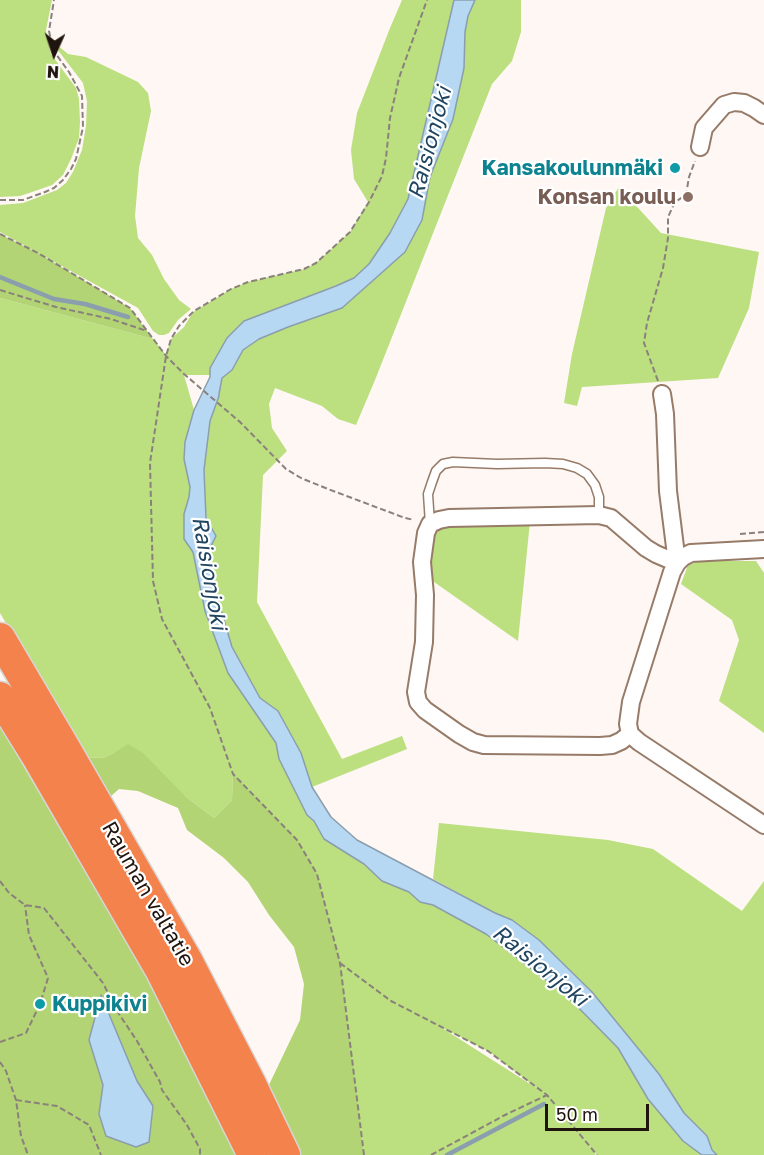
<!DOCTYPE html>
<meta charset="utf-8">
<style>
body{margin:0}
#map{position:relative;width:764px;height:1155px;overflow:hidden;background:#fef7f3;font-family:"Golos Text",sans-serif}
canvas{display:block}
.north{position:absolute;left:24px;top:24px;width:60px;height:60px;-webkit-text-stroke:4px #fff;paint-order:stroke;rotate:183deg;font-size:16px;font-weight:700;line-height:24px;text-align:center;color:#20150e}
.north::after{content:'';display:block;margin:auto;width:21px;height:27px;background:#20150e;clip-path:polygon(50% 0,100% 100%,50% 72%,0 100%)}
.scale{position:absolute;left:545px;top:1104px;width:104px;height:27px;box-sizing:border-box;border:3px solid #20150e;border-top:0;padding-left:8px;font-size:18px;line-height:21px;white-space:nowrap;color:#20150e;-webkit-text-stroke:4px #fff;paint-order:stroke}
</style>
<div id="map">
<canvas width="764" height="1155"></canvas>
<div class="north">N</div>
<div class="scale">50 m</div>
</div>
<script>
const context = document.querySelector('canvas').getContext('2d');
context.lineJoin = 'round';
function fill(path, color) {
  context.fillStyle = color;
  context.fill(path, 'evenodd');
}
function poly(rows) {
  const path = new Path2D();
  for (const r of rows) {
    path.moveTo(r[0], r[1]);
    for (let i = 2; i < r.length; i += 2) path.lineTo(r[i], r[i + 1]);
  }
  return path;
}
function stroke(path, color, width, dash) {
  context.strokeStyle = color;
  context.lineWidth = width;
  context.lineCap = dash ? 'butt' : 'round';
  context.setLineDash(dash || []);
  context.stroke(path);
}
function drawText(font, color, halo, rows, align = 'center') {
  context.font = font + ' "Golos Text",sans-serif';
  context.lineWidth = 4.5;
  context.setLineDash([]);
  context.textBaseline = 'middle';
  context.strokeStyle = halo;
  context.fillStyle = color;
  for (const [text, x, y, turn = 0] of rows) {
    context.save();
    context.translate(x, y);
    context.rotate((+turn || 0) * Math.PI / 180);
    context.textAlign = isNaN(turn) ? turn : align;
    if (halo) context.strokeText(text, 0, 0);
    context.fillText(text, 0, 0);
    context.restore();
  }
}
fill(poly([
 [0,0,52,0,46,30,48,42,51,54,76,88,79,99,80,122,79,138,71,159,63,175,52,185,35,191,20,196,0,197],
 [402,0,454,0,408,199,390,233,369,264,354,278,336,286,244,321,215,375,184,375,194,410,185,442,184,459,190,487,189,497,184,514,184,539,193,552,205,611,228,673,276,743,279,759,307,815,314,821,324,839,364,864,382,881,409,892,420,902,433,905,486,934,568,997,618,1048,648,1099,683,1141,702,1155,597,1155,587,1143,596,1155,364,1155,361,1128,233,775,232,800,214,818,185,796,114,753,103,758,84,757,0,613,0,298,153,339,166,355,171,339,184,327,193,312,215,299,231,289,248,282,304,269,316,263,350,232,368,202,354,179,351,150,357,113,390,28],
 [439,1026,488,1051,538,1089],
 [475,0,521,0,521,32,512,61,492,84,375,380,356,425,338,419,322,406,275,388,269,404,272,428,287,451,263,475,257,602,342,759,402,736,407,749,312,787,301,753,278,711,260,698,232,647,211,576,209,550,215,536,206,518,204,470,210,421,219,396,218,395,222,377,232,370,243,350,259,339,288,327,342,308,422,220,430,177,453,119,464,68,465,32,468,16],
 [56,44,68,54,86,57,138,82,148,93,151,111,139,168,135,216,138,238,152,255,164,279,179,300,191,309,178,320,169,333,164,335,159,335,153,331,138,308,0,232,0,205,23,203,57,190,66,183,73,172,82,150,86,126,87,101,83,83,57,49],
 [619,187,661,233,759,252,749,308,718,378,582,387,577,406,564,403,572,354,606,208],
 [530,521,518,641,427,577,434,533,443,526],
 [700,561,756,561,764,573,764,733,719,701,739,640,732,620,681,584,688,565],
 [439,823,608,840,653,849,742,911,764,881,764,1155,717,1155,712,1150,707,1136,684,1113,659,1074,592,992,539,940,512,920,495,913,433,879]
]), '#bcdf7f');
fill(poly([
 [0,234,38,253,130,308,153,339,0,298],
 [0,726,142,969,237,1155,0,1155],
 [128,744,143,753,185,796,214,818,232,800,233,774,297,840,317,874,340,963,364,1155,300,1155,267,1089,300,1020,304,984,294,947,269,915,248,882,224,858,187,830,178,808,138,791,119,789,110,797,84,757,103,758,114,753]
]), '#b2d474');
const water = poly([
 [454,0,475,0,468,16,465,32,464,68,453,119,430,177,422,220,405,252,342,308,288,327,259,339,243,350,232,370,222,378,219,394,219,396,210,421,204,470,206,518,216,536,209,550,211,576,232,647,260,698,278,711,301,753,312,787,331,817,357,840,495,913,512,920,539,940,592,992,659,1074,684,1113,707,1136,712,1150,717,1155,702,1155,683,1141,648,1099,618,1048,568,997,486,934,433,905,420,902,409,892,382,881,364,864,324,839,314,821,307,815,279,759,276,743,228,673,205,611,193,552,184,539,184,514,189,497,190,487,184,459,185,442,194,410,210,377,210,368,227,338,244,321,336,286,354,278,369,264,390,233,408,199,454,0],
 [101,995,137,1081,153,1106,149,1142,136,1147,106,1136,99,1114,103,1085,89,1040,101,995]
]);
fill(water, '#b7d8f3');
stroke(water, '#8a9eae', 1.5);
stroke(poly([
 [0,277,54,299,85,304,128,317],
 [447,1155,544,1104]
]), '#8a9eae', 4.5);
const lane = poly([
 [430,524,428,494,432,482,436,471,443,464,453,462,497,464,545,463,563,464,577,468,587,474,595,485,599,497,599,515]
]);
const street = poly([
 [700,147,704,128,724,105,734,102,744,103,754,108,764,115],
 [662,394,665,414,668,491,677,563],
 [764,549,691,553,683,557,677,563,672,572,631,702,628,724,630,734,639,742,764,825],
 [630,734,621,741,612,745,600,746,484,745,473,742,459,734,425,710,418,702,416,692,424,642,425,595,422,562,426,533,430,524,439,520,449,518,599,515,611,518,646,548,656,554,677,563]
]);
const highway = poly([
 [0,638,62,743,187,960,251,1084,285,1155],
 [0,697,36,755,161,971,253,1155]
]);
stroke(lane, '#977b69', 11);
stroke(street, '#977b69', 20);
stroke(highway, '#d7d5d4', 33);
stroke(poly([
 [0,200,23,200,45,192,54,188,63,180,71,169,76,159,83,127,82,96,69,72,53,50,49,31,54,0],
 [0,234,38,253,130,308,166,356,184,374,240,422,286,469,301,478,328,489,405,518,414,520],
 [0,290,56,307,111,319,147,331],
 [658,381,644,343,647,323,663,268,668,238,668,217,675,202,686,195,689,177,695,161],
 [740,534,764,532],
 [0,881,9,893,25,905,44,908,103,983,117,1011,137,1041,160,1082,162,1090,187,1125,200,1149,200,1155],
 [340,963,391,1001,488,1051,547,1095,597,1155],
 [0,1042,26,1033,40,1004,48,978,29,935,25,905],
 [0,1062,6,1071,16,1100,21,1136,28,1155],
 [16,1100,57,1106,89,1125,101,1155],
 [364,1155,340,963,317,874,297,840,233,774,210,708,162,619,153,581,150,463,166,356,171,339,179,326,194,311,231,289,248,282,304,269,316,263,350,232,369,202,382,176,386,158,390,118,399,78,427,0],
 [431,1155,505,1115,547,1095]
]), '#8a817c', 2, [6, 3]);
stroke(lane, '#fff', 8);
stroke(street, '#fff', 16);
stroke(highway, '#f4824c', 30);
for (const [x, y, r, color] of [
 [675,168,6,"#0f9aa8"],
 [688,197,6,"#8d6e63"],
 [40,1004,6,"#0f9aa8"]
]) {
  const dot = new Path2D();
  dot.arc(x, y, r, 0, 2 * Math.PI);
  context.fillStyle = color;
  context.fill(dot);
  stroke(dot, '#fff', 2);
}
drawText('bold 21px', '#0d838f', '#fff', [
 ["Kansakoulunmäki",663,168],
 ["Kuppikivi",52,1004,"left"]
], 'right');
drawText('bold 21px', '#785e54', '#fff', [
 ["Konsan koulu",676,197]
], 'right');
drawText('21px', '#20150e', '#fff', [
 ["Rauman valtatie",148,894,60]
]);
drawText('italic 22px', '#204560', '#fff', [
 ["Raisionjoki",430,143,-75],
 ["Raisionjoki",209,573,80],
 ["Raisionjoki",540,966,39]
]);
</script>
